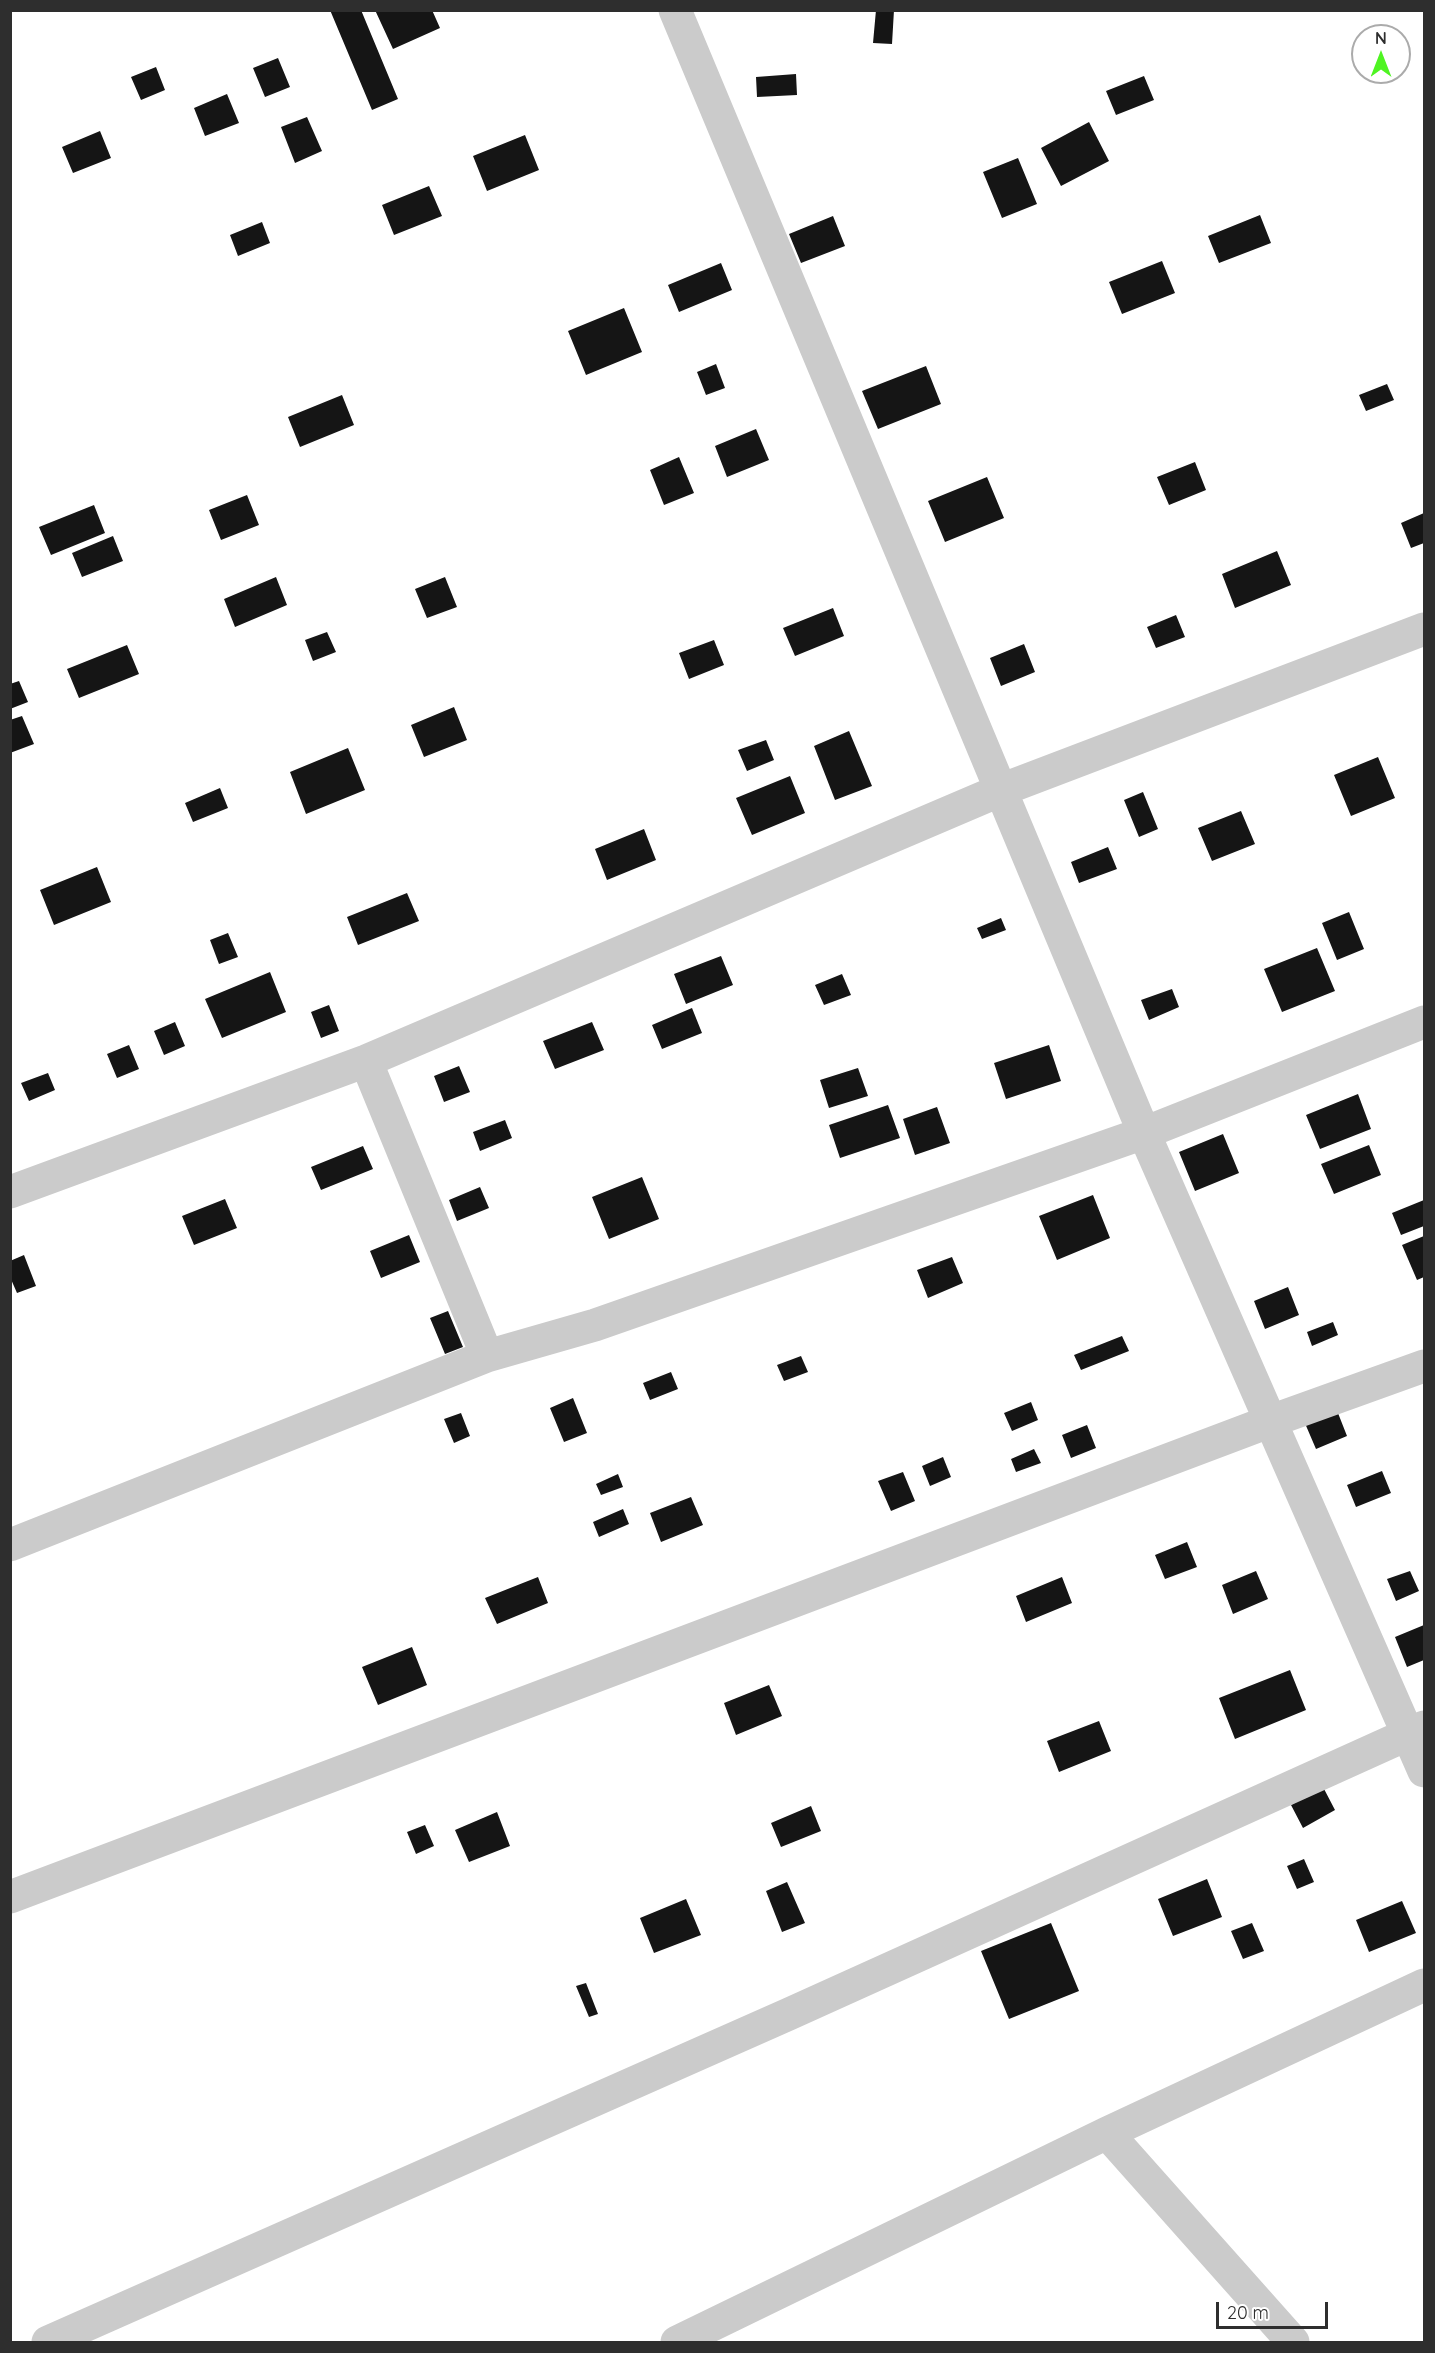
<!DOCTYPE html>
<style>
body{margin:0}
#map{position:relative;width:1435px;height:2353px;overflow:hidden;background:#fff;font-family:Quicksand,sans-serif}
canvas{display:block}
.frame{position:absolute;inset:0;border:12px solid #2e2e2e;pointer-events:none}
.north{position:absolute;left:1351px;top:24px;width:60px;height:60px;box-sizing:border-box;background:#fff;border:2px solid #ababab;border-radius:50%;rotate:0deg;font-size:16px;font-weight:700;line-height:24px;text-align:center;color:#2e2e2e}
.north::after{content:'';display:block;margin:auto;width:21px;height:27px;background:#4ff422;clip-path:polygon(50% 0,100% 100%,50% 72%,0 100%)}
.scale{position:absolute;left:1216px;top:2302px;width:112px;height:27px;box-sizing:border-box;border:3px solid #2e2e2e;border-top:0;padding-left:8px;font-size:18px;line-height:21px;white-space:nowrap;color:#2e2e2e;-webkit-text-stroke:4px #fff;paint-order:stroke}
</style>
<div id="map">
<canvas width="1435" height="2353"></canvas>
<div class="frame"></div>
<div class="north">N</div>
<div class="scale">20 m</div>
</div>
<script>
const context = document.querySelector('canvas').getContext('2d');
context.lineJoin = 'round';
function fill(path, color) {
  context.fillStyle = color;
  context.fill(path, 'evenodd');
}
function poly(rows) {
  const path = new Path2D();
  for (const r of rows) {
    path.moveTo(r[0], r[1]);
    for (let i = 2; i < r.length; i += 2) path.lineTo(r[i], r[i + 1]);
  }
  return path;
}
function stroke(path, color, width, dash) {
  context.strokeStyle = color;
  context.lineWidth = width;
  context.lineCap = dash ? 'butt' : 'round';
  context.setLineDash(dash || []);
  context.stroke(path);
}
fill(poly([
 [330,10,361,10,398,99,372,110],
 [375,10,432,10,440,28,393,49],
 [876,10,894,10,892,44,873,43],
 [278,58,290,87,265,97,253,68],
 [156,67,165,90,141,100,131,77],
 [796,74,797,95,757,97,756,77],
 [1144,76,1154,100,1116,115,1106,91],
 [227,94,239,123,205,136,194,108],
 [307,117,322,151,295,163,281,127],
 [1089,122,1109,161,1061,186,1041,148],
 [100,131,111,158,73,173,62,147],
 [525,135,539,170,487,191,473,156],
 [1018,158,1037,204,1002,218,983,172],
 [429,186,442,216,394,235,382,205],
 [1260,215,1271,243,1219,263,1208,236],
 [833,216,845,246,801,263,789,234],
 [262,222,270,243,238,256,230,235],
 [1162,261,1175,293,1122,314,1109,282],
 [721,263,732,290,679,312,668,285],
 [624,308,642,352,586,375,568,331],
 [716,364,725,388,706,395,697,372],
 [926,366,941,404,878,429,862,391],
 [1387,384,1394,400,1366,411,1359,395],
 [342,395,354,425,300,447,288,417],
 [756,429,769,460,727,477,715,446],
 [679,457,694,493,664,505,650,470],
 [1195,462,1206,490,1169,505,1157,477],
 [987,477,1004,518,945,542,928,501],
 [247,495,259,525,221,540,209,510],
 [94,505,105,533,51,555,39,527],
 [1424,513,1424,543,1411,548,1401,523],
 [113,536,123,561,82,577,72,553],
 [1277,551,1291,585,1235,608,1222,574],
 [276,577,287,605,235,627,224,599],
 [445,577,457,607,427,618,415,589],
 [833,608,844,636,795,656,783,628],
 [1176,615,1185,637,1156,648,1147,627],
 [327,632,336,652,313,661,305,640],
 [714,640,724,665,689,679,679,653],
 [1024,644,1035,672,1001,686,990,658],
 [127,645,139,674,79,698,67,669],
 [19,681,28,702,10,709,10,684],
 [454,707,467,740,424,757,411,725],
 [22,716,34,744,10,753,10,720],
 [849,731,872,786,835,800,814,746],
 [766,740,774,760,747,771,738,750],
 [348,748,365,790,306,814,290,772],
 [1378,757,1395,798,1351,816,1334,775],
 [790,776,805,813,752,835,736,798],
 [220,788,228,808,193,822,185,803],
 [1143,792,1158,829,1139,837,1124,800],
 [1241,811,1255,844,1212,861,1198,828],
 [644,829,656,860,607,880,595,849],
 [1108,847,1117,869,1079,883,1071,862],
 [97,867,111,902,54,925,40,890],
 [407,893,419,921,358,945,347,917],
 [1349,912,1364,949,1337,960,1322,923],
 [1001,918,1006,930,982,939,977,928],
 [228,933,238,957,219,964,210,940],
 [1317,948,1335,991,1282,1012,1264,969],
 [721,956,733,985,686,1004,674,974],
 [270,972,286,1012,222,1038,205,999],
 [842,974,851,995,824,1005,815,985],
 [1172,989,1179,1007,1149,1020,1141,1000],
 [329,1005,339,1031,321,1038,311,1012],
 [692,1008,702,1033,662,1049,652,1025],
 [175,1022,185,1046,164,1055,154,1031],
 [592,1022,604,1050,555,1069,543,1041],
 [129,1045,139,1069,117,1078,107,1054],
 [1049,1045,1061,1081,1006,1099,994,1063],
 [459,1066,470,1092,444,1102,434,1076],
 [858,1068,868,1096,829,1108,820,1080],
 [48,1073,55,1090,29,1101,21,1083],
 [1358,1094,1371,1129,1320,1149,1306,1115],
 [888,1105,900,1138,840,1158,829,1125],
 [937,1107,950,1143,915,1155,903,1119],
 [505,1120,512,1138,480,1151,473,1132],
 [1223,1134,1239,1173,1195,1191,1179,1152],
 [1369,1145,1381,1175,1334,1194,1321,1164],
 [363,1146,373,1169,321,1190,311,1167],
 [642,1177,659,1219,609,1239,592,1197],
 [480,1187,489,1208,457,1221,449,1200],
 [1093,1195,1110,1238,1057,1260,1039,1216],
 [225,1199,237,1228,194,1245,182,1216],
 [1424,1200,1424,1226,1401,1235,1392,1213],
 [409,1235,420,1262,381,1278,370,1251],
 [1424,1236,1424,1277,1417,1280,1402,1245],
 [24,1255,36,1286,17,1293,10,1277,10,1261],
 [952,1257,963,1283,928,1298,917,1270],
 [1288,1287,1299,1315,1265,1329,1254,1301],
 [448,1311,463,1347,445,1354,430,1318],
 [1333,1322,1338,1335,1312,1346,1307,1332],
 [1122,1336,1129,1351,1081,1370,1074,1355],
 [801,1356,808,1372,784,1381,777,1365],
 [671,1372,678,1389,650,1400,643,1383],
 [573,1398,587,1433,564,1442,550,1408],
 [1031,1402,1038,1420,1012,1431,1004,1413],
 [1336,1408,1347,1436,1316,1449,1304,1421],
 [461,1413,470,1436,454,1443,444,1419],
 [1087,1425,1096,1448,1071,1458,1062,1435],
 [1034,1449,1041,1463,1016,1472,1011,1459],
 [943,1457,951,1477,930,1486,922,1466],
 [1382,1471,1391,1493,1356,1507,1347,1485],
 [903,1472,915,1501,891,1511,878,1481],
 [618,1474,623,1487,601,1495,596,1484],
 [691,1497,703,1525,661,1542,650,1513],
 [623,1509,629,1524,599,1537,593,1522],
 [1187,1542,1197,1567,1165,1579,1155,1555],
 [1256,1571,1268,1599,1233,1614,1222,1585],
 [1410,1571,1419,1591,1396,1601,1387,1579],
 [538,1577,548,1603,497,1624,485,1598],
 [1062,1577,1072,1603,1026,1622,1016,1596],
 [1424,1625,1424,1660,1407,1667,1395,1637],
 [412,1647,427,1685,378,1705,362,1667],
 [1290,1670,1306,1710,1235,1739,1219,1698],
 [769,1685,782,1716,736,1735,724,1703],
 [1099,1721,1111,1751,1059,1772,1047,1741],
 [1323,1787,1335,1810,1303,1828,1291,1805],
 [811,1806,821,1831,781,1847,771,1823],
 [497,1812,510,1846,469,1862,455,1830],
 [425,1825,434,1846,416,1854,407,1832],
 [1304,1859,1314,1882,1297,1889,1287,1866],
 [1207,1879,1222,1917,1173,1936,1158,1899],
 [787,1882,805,1923,782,1932,766,1891],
 [686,1899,701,1935,654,1953,640,1918],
 [1402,1901,1416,1933,1369,1952,1356,1920],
 [1051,1923,1079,1991,1009,2019,981,1951],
 [1252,1923,1264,1951,1243,1959,1231,1931],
 [586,1983,598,2014,589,2017,576,1986]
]), '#151515');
stroke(poly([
 [675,10,1144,1133,1424,1771],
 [366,1061,487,1356],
 [10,1192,366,1061,1001,790,1424,629],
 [10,1545,487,1356,595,1325,1144,1133,1424,1022],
 [10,1897,1271,1421,1424,1366],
 [1107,2133,1293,2342],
 [48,2342,789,2014,1424,1727],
 [677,2342,1107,2133,1424,1985]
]), '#cbcbcb', 33);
</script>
